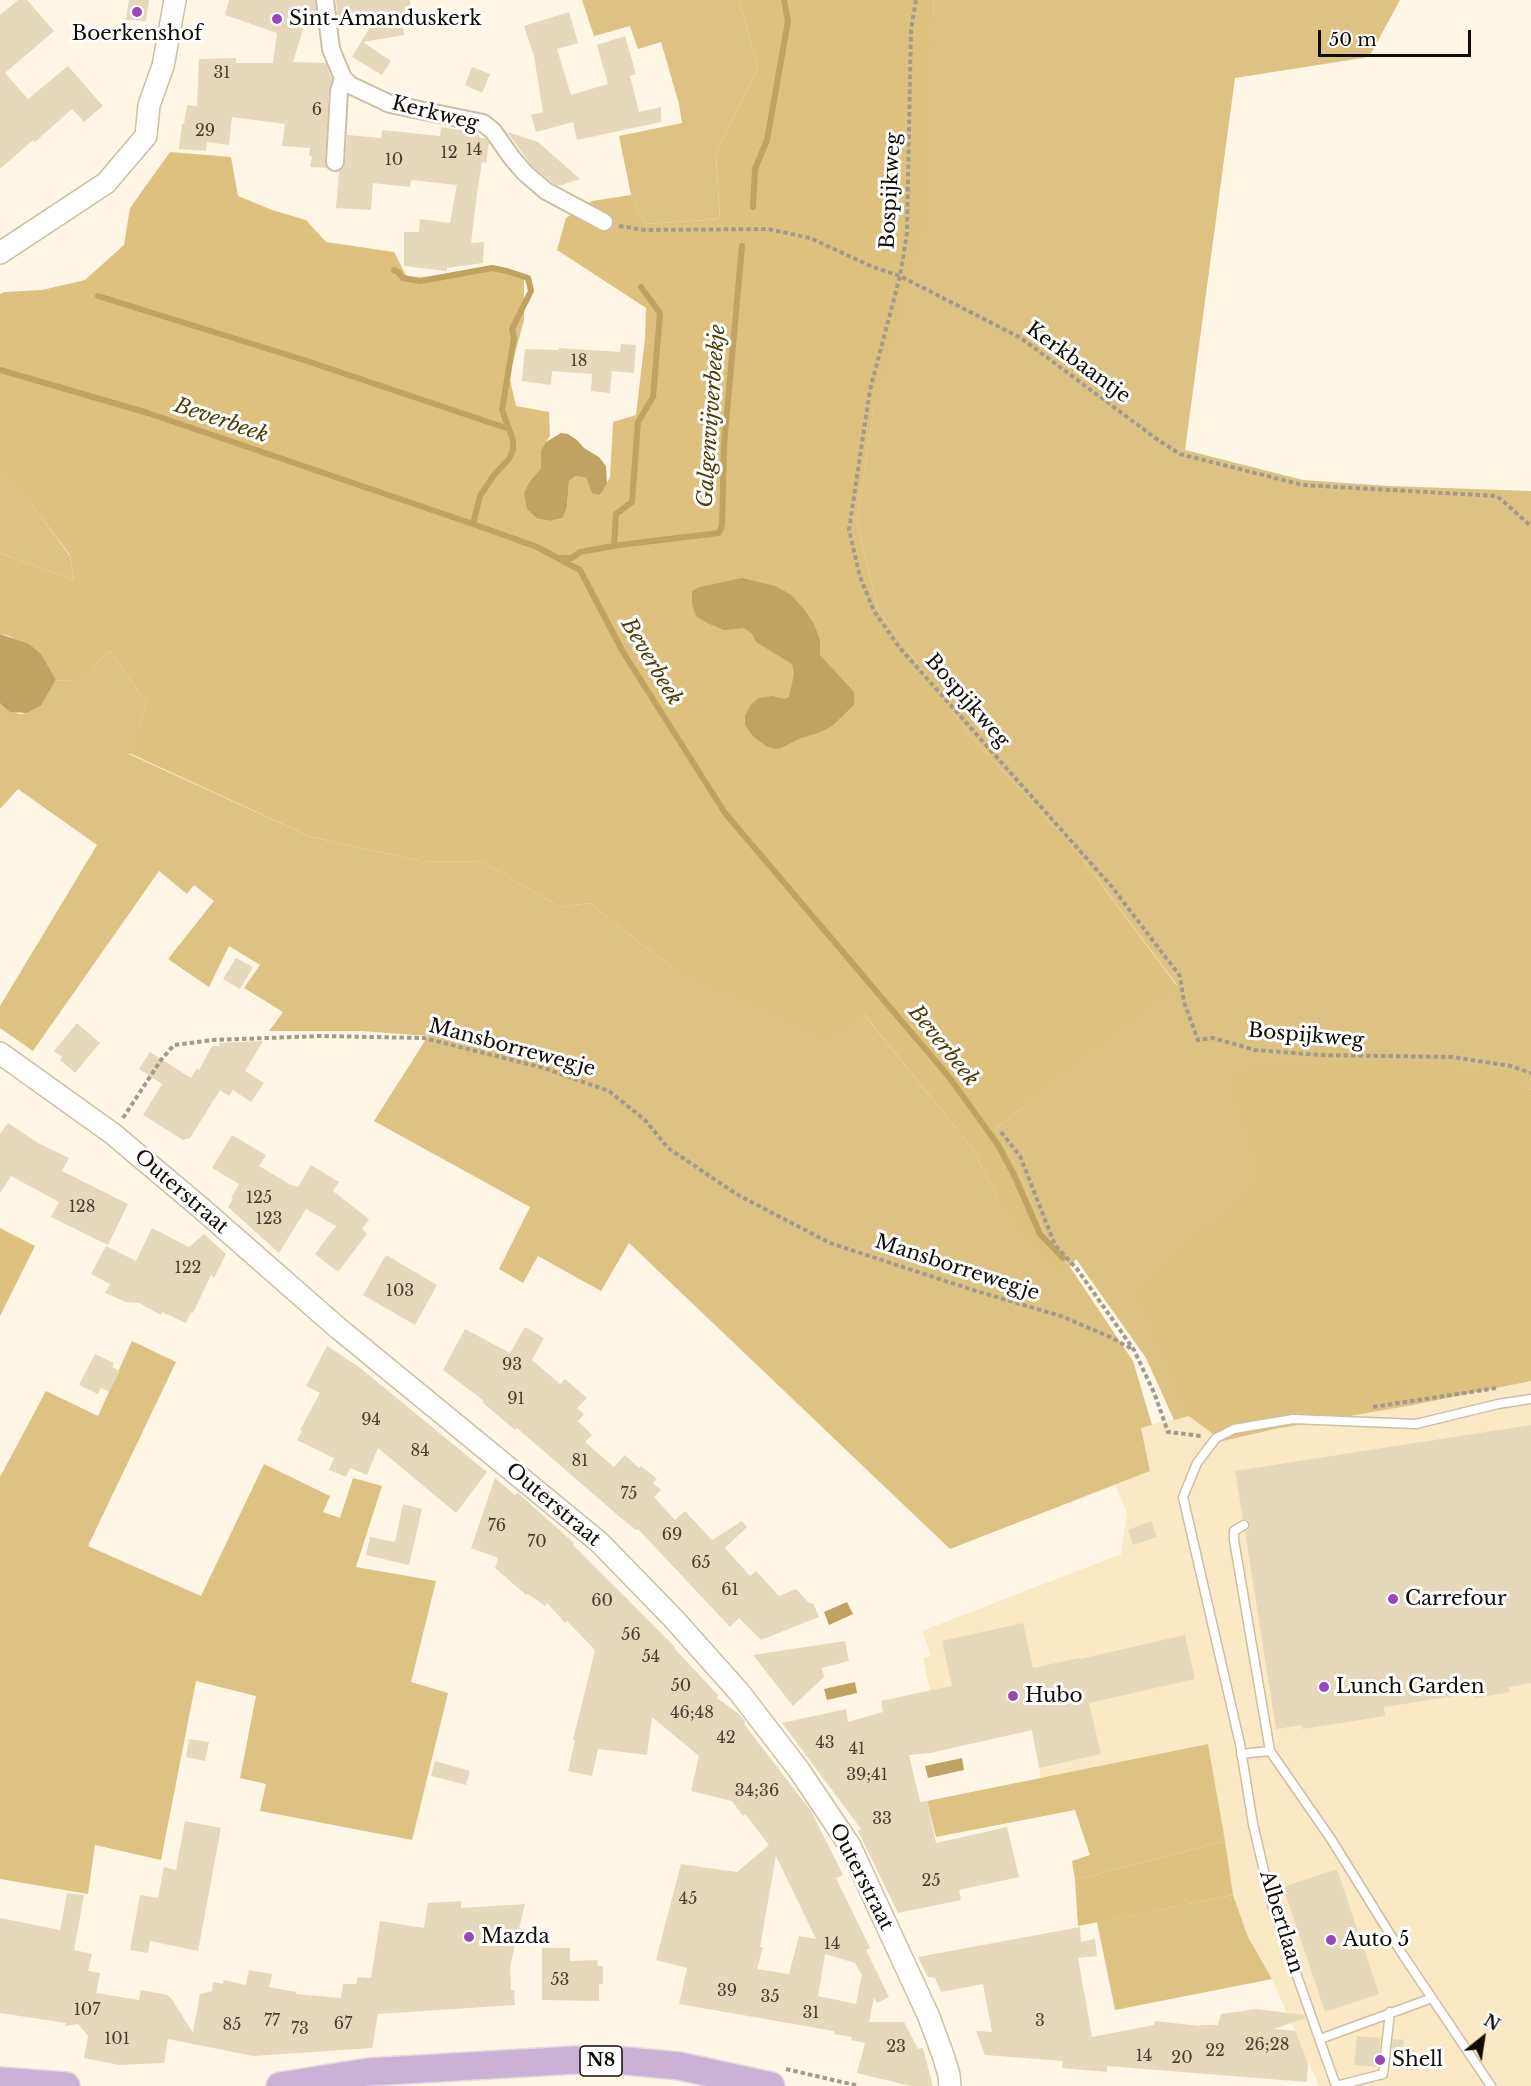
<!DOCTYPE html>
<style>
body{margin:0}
#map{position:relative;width:1531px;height:2086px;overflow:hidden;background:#fff6e5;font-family:"Libre Baskerville",serif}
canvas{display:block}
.north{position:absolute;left:1453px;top:2008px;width:60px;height:60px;-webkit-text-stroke:4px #fff;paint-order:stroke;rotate:30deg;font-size:16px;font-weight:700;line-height:24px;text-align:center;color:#100c03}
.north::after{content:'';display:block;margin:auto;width:21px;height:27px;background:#100c03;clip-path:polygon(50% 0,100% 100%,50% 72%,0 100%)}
.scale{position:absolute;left:1318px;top:30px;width:153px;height:27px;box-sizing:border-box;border:3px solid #100c03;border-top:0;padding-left:8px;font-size:18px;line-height:21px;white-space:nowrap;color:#100c03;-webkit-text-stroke:4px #fff;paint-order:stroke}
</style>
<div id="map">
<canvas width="1531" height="2086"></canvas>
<div class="north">N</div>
<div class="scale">50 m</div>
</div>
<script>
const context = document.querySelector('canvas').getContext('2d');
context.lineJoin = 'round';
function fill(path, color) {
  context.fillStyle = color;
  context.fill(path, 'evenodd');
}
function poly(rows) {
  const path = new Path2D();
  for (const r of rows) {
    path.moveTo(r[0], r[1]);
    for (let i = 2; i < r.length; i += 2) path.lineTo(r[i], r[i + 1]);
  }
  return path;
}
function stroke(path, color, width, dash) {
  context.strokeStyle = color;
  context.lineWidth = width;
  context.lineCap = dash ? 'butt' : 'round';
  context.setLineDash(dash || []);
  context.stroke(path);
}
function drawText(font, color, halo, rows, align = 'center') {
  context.font = font + ' "Libre Baskerville",serif';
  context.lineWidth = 6;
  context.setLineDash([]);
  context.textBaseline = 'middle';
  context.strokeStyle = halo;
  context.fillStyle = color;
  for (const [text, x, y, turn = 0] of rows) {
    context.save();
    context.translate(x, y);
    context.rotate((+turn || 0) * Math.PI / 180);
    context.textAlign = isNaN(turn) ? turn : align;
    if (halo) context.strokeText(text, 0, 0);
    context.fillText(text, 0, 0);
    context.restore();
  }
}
fill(poly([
 [1531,1381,1531,2086,1319,2086,1272,1979,1248,1937,1233,1895,1208,1744,1041,1778,1032,1730,930,1753,893,1757,881,1701,930,1690,923,1658,931,1656,922,1631,1121,1554,1127,1513,1115,1485,1150,1471,1141,1427,1189,1416,1223,1441,1275,1429,1413,1405]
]), '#fae9c4');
fill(poly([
 [582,0,739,0,758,67,716,154,720,219,645,224,631,195,619,136,682,123,679,104,661,42,638,49,630,26,594,36],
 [934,0,1400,0,1369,57,1235,78,1185,450,1303,480,1389,486,1531,491,1531,1090,1518,1076,1291,1275,1223,1441,1189,1416,1174,1420,1146,1358,1076,1259,1070,1267,1133,1361,1152,1425,1141,1428,1150,1471,950,1549,629,1243,601,1291,538,1256,523,1283,499,1269,530,1207,374,1121,428,1036,362,1031,269,1031,283,1012,244,988,260,965,229,946,209,987,168,959,214,901,194,885,187,894,159,871,33,1051,0,1028,0,1006,97,845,18,789,0,809,0,703,19,714,27,713,41,706,56,680,72,681,95,666,102,657,110,651,147,703,129,754,311,837,420,861,483,862,560,907,589,903,670,966,863,1013,972,1148,998,1198,1070,1266,1048,1241,1017,1167,995,1129,1177,985,1072,845,972,738,878,610,857,522,873,412,929,98],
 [7,471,70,556,74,580,0,553,0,477],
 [132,1341,176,1362,88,1546,201,1596,264,1464,330,1496,323,1512,340,1518,353,1478,382,1486,356,1567,436,1581,411,1682,448,1693,412,1840,260,1811,266,1784,240,1778,256,1696,196,1681,161,1860,95,1845,88,1894,0,1879,0,1477,46,1391,98,1416],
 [1208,1744,1225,1841,1075,1880,1072,1861,1090,1855,1075,1810,936,1837,927,1801],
 [1233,1895,1248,1937,1272,1979,1115,2010,1097,1922]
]), '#dec284');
fill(poly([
 [739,0,934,0,925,225,873,412,857,522,878,610,972,738,1072,845,1177,986,995,1129,1017,1167,1048,1241,1070,1267,1061,1272,1020,1230,998,1198,972,1148,864,1014,827,1040,670,966,589,903,560,907,483,862,420,861,311,837,129,753,147,703,110,651,102,657,95,666,86,674,72,681,56,680,42,655,9,636,0,634,0,553,74,580,70,555,7,472,0,477,0,294,4,292,42,290,85,280,124,245,130,208,170,152,231,157,238,196,272,210,306,220,326,242,394,252,408,279,483,269,524,276,524,320,509,375,516,406,549,412,550,436,541,450,541,468,530,481,538,519,550,521,563,518,567,507,569,481,576,476,586,478,593,493,603,491,610,477,613,422,636,415,645,338,646,308,557,250,566,218,592,201,631,195,645,224,720,219,716,154,758,67],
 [1400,1061,1519,1076,1531,1090,1531,1381,1413,1405,1275,1429,1223,1441,1189,1416,1137,1295,1170,1256,1227,1209,1259,1174,1227,1070,1282,1065],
 [0,1228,35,1246,0,1316],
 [1225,1841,1233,1895,1078,1926,1075,1880]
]), '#dfc17f');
fill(poly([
 [561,433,568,434,577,440,584,448,599,457,606,466,607,483,603,491,599,495,592,493,586,478,576,476,569,481,567,507,563,518,550,521,538,519,527,509,524,493,530,481,541,468,541,450,546,442],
 [742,578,775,586,790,594,804,609,814,624,820,640,820,655,854,692,854,705,832,726,821,732,801,738,781,748,774,749,766,746,753,736,745,725,745,716,751,704,759,698,772,696,785,699,789,697,794,674,792,664,756,642,752,634,744,628,724,630,707,623,696,616,692,604,692,591,700,587],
 [0,634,29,644,42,655,56,680,41,706,27,713,10,712,0,703],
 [847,1602,853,1614,829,1625,824,1612],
 [855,1682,857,1693,827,1700,824,1689],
 [962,1758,964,1770,928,1778,925,1766]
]), '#c0a362');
stroke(poly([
 [753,207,755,169,767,140,788,21,784,0],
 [394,270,398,272,403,278,421,281,492,268,507,271,528,278,531,291,512,329,514,338,502,410,513,440,513,450,509,459,494,475,480,496,473,524],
 [98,296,304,360,509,429],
 [0,370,148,413,473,524,537,547,580,570,623,652,725,813,949,1077,998,1145,1014,1175,1040,1234,1063,1258],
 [614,546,616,514,632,502,638,422,653,397,660,313,641,287],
 [558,558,572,558,580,552,619,545,719,533,722,525,724,445,742,246]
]), '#c0a362', 6);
fill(poly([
 [18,0,27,0,54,31,5,73,28,99,68,66,103,106,84,122,72,109,35,142,33,140,0,169,0,15],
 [129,0,149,0,146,21,126,20],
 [229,0,315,0,317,23,304,26,293,62,326,63,332,79,329,90,325,161,327,168,310,167,312,156,309,156,310,148,282,146,285,124,232,117,229,145,207,142,206,151,179,149,182,124,184,124,187,105,197,106,199,59,236,58,236,63,273,63,277,33,225,15],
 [336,0,410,0,412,22,403,24,404,35,363,42,391,61,382,75,352,57,376,17,338,21],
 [569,12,578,43,557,49,571,95,608,84,597,45,625,36,636,74,630,76,639,112,661,107,661,122,577,140,573,122,536,132,531,115,543,112,534,56,524,26],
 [472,67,490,74,482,93,465,85],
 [441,127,478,133,480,138,485,138,489,143,486,163,482,162,477,193,471,243,484,242,483,263,447,268,447,271,404,266,404,232,419,232,420,219,450,223,457,185,411,180,410,187,373,183,371,210,336,208,339,172,345,163,347,135,381,138,382,130,440,136],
 [507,132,538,142,580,179,558,186,552,182,532,166],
 [621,344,636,345,634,373,612,371,610,393,591,391,592,374,552,371,551,385,522,381,525,349,559,350,559,348,620,352],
 [236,958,253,967,240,989,223,979],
 [77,1023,100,1043,75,1073,60,1060,62,1057,54,1051],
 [263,1041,245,1071,264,1083,251,1102,233,1090,229,1096,220,1090,190,1138,183,1140,143,1115,162,1084,139,1069,150,1052,191,1078,197,1068,199,1070,212,1046,220,1046,219,1043],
 [8,1123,38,1143,69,1158,62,1171,128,1204,108,1245,51,1217,59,1202,11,1176,0,1193,0,1134],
 [232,1135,266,1155,259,1166,291,1185,298,1187,311,1165,339,1182,333,1191,369,1219,362,1229,367,1234,338,1272,315,1254,336,1226,306,1209,279,1253,228,1207,233,1199,231,1198,239,1184,212,1168],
 [152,1228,189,1247,204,1234,226,1254,214,1278,211,1275,193,1313,191,1312,186,1323,162,1312,161,1315,139,1303,126,1302,105,1293,110,1284,91,1274,106,1246,136,1261],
 [386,1255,437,1285,415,1325,363,1295],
 [525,1327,544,1338,532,1360,560,1384,565,1379,587,1398,577,1408,584,1414,578,1421,592,1435,585,1442,614,1467,625,1455,639,1468,641,1466,657,1479,653,1483,661,1490,654,1497,675,1520,685,1511,712,1540,742,1521,747,1527,725,1548,750,1576,756,1571,779,1596,796,1589,810,1604,813,1603,819,1617,761,1640,739,1618,730,1627,638,1529,636,1530,621,1518,517,1428,515,1430,482,1402,484,1401,443,1370,465,1329,510,1353],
 [327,1346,359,1367,487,1472,456,1513,378,1448,367,1475,350,1468,346,1477,329,1470,334,1458,297,1440,302,1431,300,1430,320,1393,306,1386],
 [95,1354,114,1363,112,1367,120,1371,109,1392,101,1388,98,1394,79,1385],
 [1531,1425,1531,1683,1509,1687,1510,1692,1475,1698,1474,1693,1384,1707,1385,1716,1302,1729,1302,1725,1276,1729,1245,1532,1249,1529,1250,1524,1248,1520,1243,1519,1235,1471],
 [495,1478,515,1495,518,1493,574,1543,573,1545,676,1648,675,1649,718,1695,717,1698,740,1715,745,1721,744,1724,811,1811,843,1875,836,1878,870,1948,866,1950,889,1997,877,2003,874,1997,869,2022,904,2022,918,2049,923,2048,933,2086,910,2086,857,2073,865,2043,851,2040,852,2037,834,2034,834,2031,679,2004,687,1968,656,1960,681,1864,737,1872,769,1845,745,1814,743,1816,732,1801,691,1791,699,1756,652,1717,647,1755,598,1749,592,1776,568,1771,575,1741,573,1740,595,1650,567,1621,565,1623,547,1603,545,1606,528,1594,526,1595,495,1568,498,1559,496,1557,471,1548],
 [776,1856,816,1939,799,1936,789,1974,757,1969,763,1947,760,1947],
 [825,1954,855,1963,862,1975,856,2004,818,1996],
 [403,1504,422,1509,409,1565,366,1555,370,1537,395,1542],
 [1151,1521,1157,1537,1133,1545,1128,1530],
 [1023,1623,1033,1668,1079,1658,1080,1659,1185,1635,1195,1679,1089,1703,1101,1754,1039,1768,1032,1730,930,1753,909,1755,920,1802,927,1801,936,1843,1007,1827,1019,1877,959,1890,961,1900,898,1913,858,1831,861,1829,782,1723,846,1709,848,1722,883,1712,881,1701,952,1686,942,1641],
 [845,1641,849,1661,822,1668,824,1677,793,1706,753,1655],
 [189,1739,209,1742,205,1761,186,1757],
 [435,1761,470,1771,466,1785,431,1776],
 [185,1821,221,1828,198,1951,150,1941,148,1953,130,1950,140,1895,158,1898,164,1867,176,1870],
 [1337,1869,1379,1994,1325,2012,1283,1887],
 [67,1893,84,1895,74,1950,92,1954,88,1971,100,1973,96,1993,139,2000,141,1990,167,1995,171,1998,193,2033,200,1994,212,1991,213,1982,223,1984,224,1980,246,1985,249,1970,272,1974,269,1987,296,1992,296,1994,341,1998,343,1984,356,1984,358,1977,371,1978,380,1921,424,1928,428,1903,461,1901,461,1908,525,1904,510,1966,511,1990,514,1990,515,2005,378,2014,372,2048,253,2056,168,2039,164,2063,119,2065,84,2058,88,2036,78,2024,65,2026,66,2023,0,2013,0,1918,60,1930],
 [1080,1927,1081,1942,1095,1939,1097,1956,1078,1958,1092,2037,1154,2025,1155,2021,1200,2026,1201,2025,1218,2025,1221,2014,1256,2009,1304,2015,1305,2018,1274,2029,1295,2031,1308,2062,1307,2082,1107,2066,1107,2072,1062,2068,1063,2061,985,2055,976,2031,992,2032,983,1984,941,1992,935,1978,928,1977,918,1957],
 [542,1948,570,1948,570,1961,597,1960,598,1966,603,1966,603,1984,599,1984,599,2001,542,2000],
 [1357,2036,1381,2038,1377,2067,1354,2065],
 [1393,2039,1404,2040,1403,2048,1415,2050,1414,2070,1390,2068]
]), '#e6d8bb');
const service = poly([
 [1244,1525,1234,1531,1234,1540,1270,1751],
 [1241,1754,1270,1751,1331,1839,1403,1955,1491,2086],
 [1320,2039,1432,1998],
 [1336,2086,1272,1905,1253,1824,1240,1744,1183,1497,1197,1463,1216,1438,1234,1429,1293,1419,1416,1424,1498,1404,1531,1399],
 [1336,2086,1383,2074,1390,2012]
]);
const minor = poly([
 [325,0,331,49,343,78,350,85,390,104,483,123,493,131,512,158,525,173,546,191,604,222],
 [335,162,339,91,343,78]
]);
const tertiary = poly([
 [0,253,106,183,146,136,149,105,163,66,175,0],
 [0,1053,113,1134,201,1208,338,1328,599,1542,673,1618,739,1692,799,1770,850,1846,929,2017,944,2058,949,2075,950,2086]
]);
const primary = poly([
 [0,2081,66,2086],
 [280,2086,368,2072,575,2060,627,2061,679,2066,771,2086]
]);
stroke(service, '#ccbfa2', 11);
stroke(minor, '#ccbfa2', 20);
stroke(tertiary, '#ccbfa2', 24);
stroke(primary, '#dedddc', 30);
stroke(poly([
 [916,0,911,30,907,233,900,276,870,390,849,530,860,577,874,611,899,647,1112,887,1180,976,1184,1002,1198,1040,1213,1038,1255,1050,1320,1055,1452,1057,1511,1066,1531,1073],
 [619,226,645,230,768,229,810,238,873,267,900,276,1021,338,1158,440,1180,454,1303,485,1497,496,1531,526],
 [123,1118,161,1060,174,1045,213,1040,320,1036,424,1038,544,1068,609,1091,645,1120,668,1148,738,1195,830,1243,973,1290,1061,1316,1110,1337,1134,1350],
 [1001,1132,1020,1156,1055,1245,1077,1269,1134,1350,1155,1395,1168,1432,1201,1436],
 [1373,1407,1497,1388],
 [786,2069,859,2086]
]), '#a29b8d', 4, [4.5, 3]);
stroke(service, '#fff', 8);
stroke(minor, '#fff', 16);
stroke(tertiary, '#fff', 21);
stroke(primary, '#ccb1d7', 27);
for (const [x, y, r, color] of [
 [137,12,6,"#9848b8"],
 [277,19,6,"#9848b8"],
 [1393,1599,6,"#9848b8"],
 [1324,1687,6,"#9848b8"],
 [1013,1696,6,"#9848b8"],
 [469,1937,6,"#9848b8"],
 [1331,1940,6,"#9848b8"],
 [1380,2060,6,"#9848b8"]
]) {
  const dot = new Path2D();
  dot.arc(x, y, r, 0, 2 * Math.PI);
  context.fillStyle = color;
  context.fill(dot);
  stroke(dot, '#fff', 2);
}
drawText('16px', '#463f31', null, [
 ["31",222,73],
 ["6",317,110],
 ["29",205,131],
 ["14",474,150],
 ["12",449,153],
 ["10",394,160],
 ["18",579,361],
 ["125",259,1198],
 ["128",82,1207],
 ["123",269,1219],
 ["122",188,1268],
 ["103",400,1291],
 ["93",512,1365],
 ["91",516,1399],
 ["94",371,1420],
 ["84",420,1451],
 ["81",580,1461],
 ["75",629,1494],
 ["76",497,1526],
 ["69",672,1535],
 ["70",537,1542],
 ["65",701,1563],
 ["61",730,1590],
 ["60",602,1601],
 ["56",631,1635],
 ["54",651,1657],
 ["50",681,1686],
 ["46;48",692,1713],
 ["42",726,1738],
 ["43",825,1743],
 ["41",857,1749],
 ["39;41",867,1775],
 ["34;36",757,1791],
 ["33",882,1819],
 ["25",931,1881],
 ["45",688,1899],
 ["14",832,1944],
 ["53",560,1980],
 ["39",727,1991],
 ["35",770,1997],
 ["107",87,2010],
 ["31",811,2013],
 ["77",272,2021],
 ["3",1040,2021],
 ["67",343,2024],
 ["85",232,2025],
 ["73",300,2029],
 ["101",117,2039],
 ["26;28",1267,2045],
 ["23",896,2047],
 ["22",1215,2051],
 ["14",1144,2056],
 ["20",1182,2058]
]);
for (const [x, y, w] of [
 [601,2061,42]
]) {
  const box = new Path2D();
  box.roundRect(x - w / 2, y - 15, w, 30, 4.5);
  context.fillStyle = '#fff';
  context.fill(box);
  stroke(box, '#100c03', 1.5);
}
drawText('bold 18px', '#100c03', null, [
 ["N8",601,2061]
]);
drawText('20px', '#100c03', '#fff', [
 ["Sint-Amanduskerk",289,19],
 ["Boerkenshof",137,34,"center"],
 ["Carrefour",1405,1599],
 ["Lunch Garden",1336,1687],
 ["Hubo",1025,1696],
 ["Mazda",481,1937],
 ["Auto 5",1343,1940],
 ["Shell",1392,2060]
], 'left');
drawText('20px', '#100c03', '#fff', [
 ["Kerkweg",435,114,14],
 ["Bospijkweg",891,191,-87],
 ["Kerkbaantje",1078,363,36],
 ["Bospijkweg",967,701,49],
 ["Bospijkweg",1306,1036,5],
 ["Mansborrewegje",512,1048,15],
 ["Outerstraat",181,1192,41],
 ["Mansborrewegje",957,1268,18],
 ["Outerstraat",553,1505,40],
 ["Outerstraat",861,1877,63],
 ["Albertlaan",1281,1922,73]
]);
drawText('italic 21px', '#503c05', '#fff', [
 ["Galgenvijverbeekje",712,416,-86],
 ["Beverbeek",221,421,19],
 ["Beverbeek",651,662,59],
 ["Beverbeek",943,1046,51]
]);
</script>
